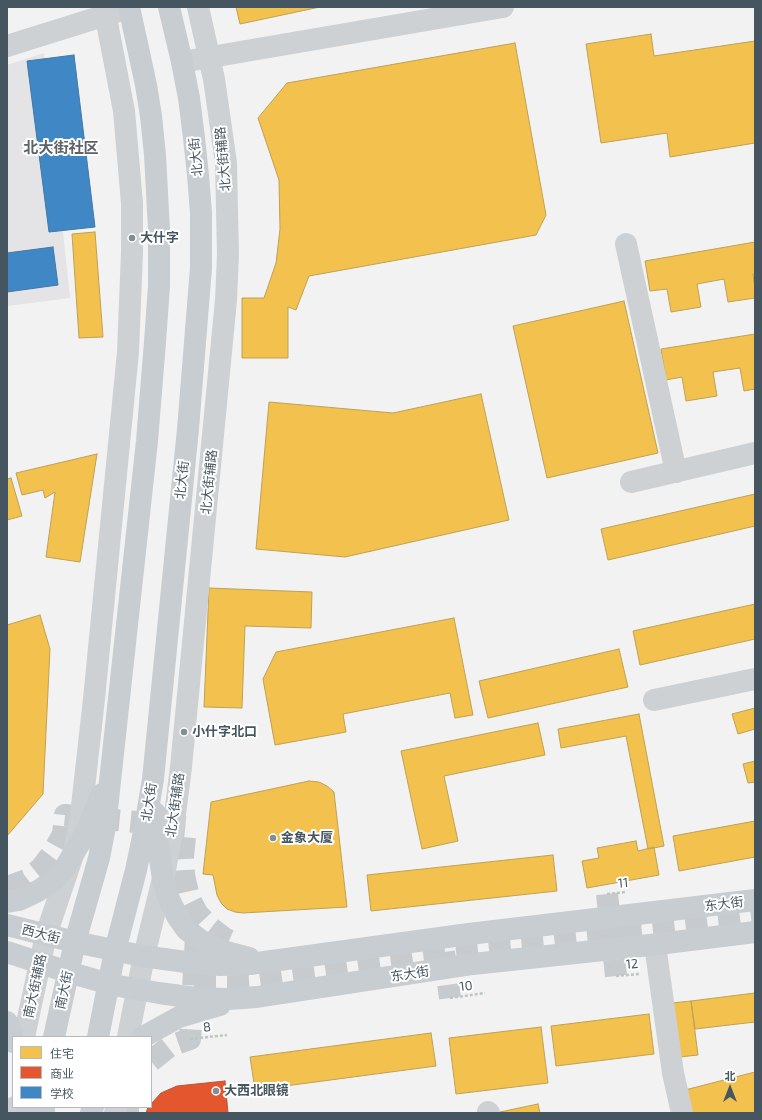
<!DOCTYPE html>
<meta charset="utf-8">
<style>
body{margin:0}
#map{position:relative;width:762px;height:1120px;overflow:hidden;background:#f3f2f2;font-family:"Exo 2","Noto Sans SC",sans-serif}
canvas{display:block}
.frame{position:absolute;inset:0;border:8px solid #465661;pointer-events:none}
.legend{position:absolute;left:12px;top:1036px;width:140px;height:72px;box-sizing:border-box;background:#fff;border:1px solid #b5bbc0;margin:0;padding:5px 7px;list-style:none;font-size:12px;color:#465661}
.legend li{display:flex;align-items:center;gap:8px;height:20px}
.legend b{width:20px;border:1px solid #b5bbc0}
.north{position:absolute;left:710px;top:1068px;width:40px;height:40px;-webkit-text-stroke:3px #fff;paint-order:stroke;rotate:0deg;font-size:11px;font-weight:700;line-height:16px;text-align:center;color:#465661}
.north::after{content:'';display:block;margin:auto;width:14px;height:18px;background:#465661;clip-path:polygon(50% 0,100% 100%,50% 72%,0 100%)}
</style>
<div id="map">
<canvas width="762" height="1120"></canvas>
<div class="frame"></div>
<ul class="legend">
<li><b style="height:11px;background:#f2c14e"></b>住宅</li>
<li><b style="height:11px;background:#e4572e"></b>商业</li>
<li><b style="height:11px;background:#3f88c5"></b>学校</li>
</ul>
<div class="north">北</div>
</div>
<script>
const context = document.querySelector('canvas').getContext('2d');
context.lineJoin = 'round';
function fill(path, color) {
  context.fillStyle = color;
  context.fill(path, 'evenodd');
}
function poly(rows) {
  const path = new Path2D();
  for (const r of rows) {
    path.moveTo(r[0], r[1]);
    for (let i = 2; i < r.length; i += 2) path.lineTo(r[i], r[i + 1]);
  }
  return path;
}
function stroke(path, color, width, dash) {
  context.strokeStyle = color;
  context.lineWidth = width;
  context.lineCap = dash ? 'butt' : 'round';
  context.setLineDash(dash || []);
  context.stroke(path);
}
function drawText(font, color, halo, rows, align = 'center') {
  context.font = font + ' "Exo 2","Noto Sans SC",sans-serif';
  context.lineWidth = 4;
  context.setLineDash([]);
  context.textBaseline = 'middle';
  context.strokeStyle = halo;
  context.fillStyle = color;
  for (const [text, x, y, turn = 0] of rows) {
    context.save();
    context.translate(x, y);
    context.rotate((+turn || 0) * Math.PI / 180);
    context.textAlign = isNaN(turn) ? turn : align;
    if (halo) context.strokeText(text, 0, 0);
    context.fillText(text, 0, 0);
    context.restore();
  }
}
fill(poly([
 [44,53,70,298,7,306,7,65]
]), '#e4e3e5');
const homes = poly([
 [236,7,320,7,240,24,236,7],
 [651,34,654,56,755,41,755,143,670,157,667,133,601,143,586,44,651,34],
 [515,43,546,215,536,235,309,276,296,310,288,307,288,358,242,358,242,298,264,298,276,263,280,229,279,180,258,118,287,83,515,43],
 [95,232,103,337,79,338,72,234,95,232],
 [755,242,755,274,753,274,755,288,755,298,728,302,724,279,697,284,701,307,671,312,667,289,650,291,645,261,755,242],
 [624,301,658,453,547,478,513,326,624,301],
 [755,334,755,389,744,391,740,368,713,372,717,396,686,401,682,377,666,380,661,349,755,334],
 [481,394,509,520,345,557,256,549,269,402,393,413,481,394],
 [97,454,80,562,46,557,55,492,45,498,43,490,22,495,16,473,97,454],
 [11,478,22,516,7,520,7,479,11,478],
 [755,494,755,526,608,560,601,529,755,494],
 [209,588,312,592,311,628,245,626,242,708,204,707,209,588],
 [755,604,755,639,640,665,633,631,755,604],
 [40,615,50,649,43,794,7,836,7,625,40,615],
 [454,618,473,715,455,718,450,693,343,714,346,732,275,745,263,679,276,652,454,618],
 [619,649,628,687,488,718,479,681,619,649],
 [755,708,755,729,738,734,732,714,755,708],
 [639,714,664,846,648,849,626,736,561,748,558,729,639,714],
 [538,723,545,755,444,776,458,841,422,849,401,751,538,723],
 [755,761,755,782,748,783,743,764,755,761],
 [309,781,319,782,327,786,334,792,347,907,243,913,235,912,227,909,221,903,217,895,213,875,203,874,211,802,309,781],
 [755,821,755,857,679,871,673,836,755,821],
 [636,841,638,851,654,847,659,875,587,888,582,861,599,858,597,848,636,841],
 [553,855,557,891,371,911,367,875,553,855],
 [755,993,755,1022,695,1029,691,1001,755,993],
 [691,1001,698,1055,680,1057,672,1003,691,1001],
 [649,1014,654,1054,556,1066,551,1026,649,1014],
 [541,1027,548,1083,456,1094,449,1038,541,1027],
 [431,1033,436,1066,255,1090,250,1057,431,1033],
 [755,1072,755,1112,752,1113,691,1113,685,1090,755,1072],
 [538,1104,540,1113,500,1113,500,1112,538,1104]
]);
fill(homes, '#f2c14e');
stroke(homes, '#bea154', 1);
const shops = poly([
 [225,1081,228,1113,146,1113,148,1107,151,1107,151,1104,161,1093,177,1086,225,1081]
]);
fill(shops, '#e4572e');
stroke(shops, '#b5573d', 1);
const schools = poly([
 [74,55,95,227,49,232,27,61,74,55],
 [53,247,58,285,7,292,7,253,53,247]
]);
fill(schools, '#3f88c5');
stroke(schools, '#4179a7', 1);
stroke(poly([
 [7,887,26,880,41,868,53,852,63,834,65,815,186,827,183,857,184,875,189,897,197,913,210,927,224,938,238,944],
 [607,894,616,976],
 [444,952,450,998],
 [194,981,229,981,259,979,444,952,671,928,755,918],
 [151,1061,170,1046,190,1039,197,920],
 [128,1113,128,1107]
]), '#c8cbce', 22, [22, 11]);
stroke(poly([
 [607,894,626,892],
 [616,976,639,974],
 [450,998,485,993],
 [190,1039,227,1035]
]), '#bac8c2', 2.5, [3, 2]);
stroke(poly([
 [7,46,119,11],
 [182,62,503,7],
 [626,244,676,472],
 [631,482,755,453],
 [654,700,755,679],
 [655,945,673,1073,682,1113],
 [24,1037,46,935,73,855,80,824,94,699,128,352,132,252,132,203,124,111,104,7],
 [128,1037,144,956,165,870,174,822,181,767,226,300,228,255,226,163,214,79,198,7],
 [488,1112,489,1113],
 [14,1113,15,1107],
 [115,1113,116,1107]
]), '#cdd1d3', 22);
stroke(poly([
 [155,813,155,827,163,879,169,899,177,916,187,930,203,942,226,952,249,958],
 [7,902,19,900,38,891,54,880,66,866,84,836,102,794],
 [7,925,75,942,142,956,186,962,220,965,250,964,469,934,646,913,755,900],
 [7,952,68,972,113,985,159,993,195,998,228,999,257,997,473,964,650,945,755,932],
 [7,1022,11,1031,13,1042],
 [54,1037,75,942,99,858,105,827,147,441,155,342,159,286,159,230,155,155,151,116,146,85,138,48,129,7],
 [98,1037,115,951,136,870,145,827,153,779,188,429,198,305,201,268,201,213,198,175,194,138,189,98,182,62,169,7],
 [143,1037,179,1017,220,1005],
 [27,1107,28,1113],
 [44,1113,44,1107],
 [91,1113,93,1107]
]), '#c8cdd1', 22);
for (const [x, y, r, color] of [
 [132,238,4,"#838d94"],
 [184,732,4,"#838d94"],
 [273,838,4,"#838d94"],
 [216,1091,4,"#838d94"]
]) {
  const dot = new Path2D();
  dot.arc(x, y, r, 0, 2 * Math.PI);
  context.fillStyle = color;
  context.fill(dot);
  stroke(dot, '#fff', 1.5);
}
drawText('13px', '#465661', '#fff', [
 ["北大街",196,157,-96],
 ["北大街辅路",223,159,-95],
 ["北大街",182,480,-84],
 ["北大街辅路",209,482,-84],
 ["北大街",149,802,-81],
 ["北大街辅路",175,805,-82],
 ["11",623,883,-5],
 ["东大街",724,904,-7],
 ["西大街",41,934,14],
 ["12",632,964,-5],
 ["东大街",410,974,-9],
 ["南大街辅路",35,986,-78],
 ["10",466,986,-7],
 ["南大街",64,990,-78],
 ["8",207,1027,-6]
]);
drawText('bold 13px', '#465661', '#fff', [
 ["大什字",140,238],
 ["小什字北口",192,732],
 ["金象大厦",281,838],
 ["大西北眼镜",224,1091]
], 'left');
drawText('bold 15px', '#5c6267', '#fff', [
 ["北大街社区",61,148]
]);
</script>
